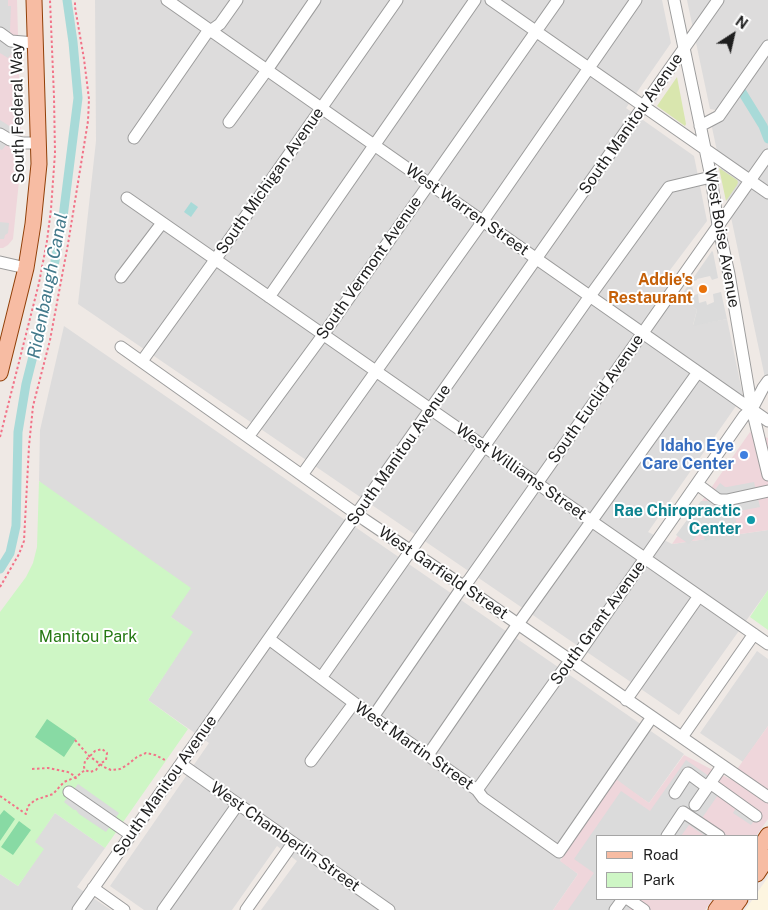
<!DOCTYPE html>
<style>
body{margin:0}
#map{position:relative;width:768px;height:910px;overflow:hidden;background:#efe9e5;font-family:"Public Sans",sans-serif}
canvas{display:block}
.legend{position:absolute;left:596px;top:835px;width:162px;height:65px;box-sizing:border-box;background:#fff;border:1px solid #a5a5a5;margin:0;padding:6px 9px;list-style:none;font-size:15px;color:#1f1f1f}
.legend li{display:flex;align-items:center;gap:10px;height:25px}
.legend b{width:25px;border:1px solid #a5a5a5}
.north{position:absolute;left:708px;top:10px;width:50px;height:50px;-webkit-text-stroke:4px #fff;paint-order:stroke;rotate:35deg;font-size:14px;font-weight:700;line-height:20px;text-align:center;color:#1f1f1f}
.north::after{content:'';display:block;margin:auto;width:18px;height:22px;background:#1f1f1f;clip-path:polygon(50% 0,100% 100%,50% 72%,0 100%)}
</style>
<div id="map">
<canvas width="768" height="910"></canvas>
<ul class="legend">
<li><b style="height:6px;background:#f7bca3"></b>Road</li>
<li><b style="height:14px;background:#cef6c5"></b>Park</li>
</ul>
<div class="north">N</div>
</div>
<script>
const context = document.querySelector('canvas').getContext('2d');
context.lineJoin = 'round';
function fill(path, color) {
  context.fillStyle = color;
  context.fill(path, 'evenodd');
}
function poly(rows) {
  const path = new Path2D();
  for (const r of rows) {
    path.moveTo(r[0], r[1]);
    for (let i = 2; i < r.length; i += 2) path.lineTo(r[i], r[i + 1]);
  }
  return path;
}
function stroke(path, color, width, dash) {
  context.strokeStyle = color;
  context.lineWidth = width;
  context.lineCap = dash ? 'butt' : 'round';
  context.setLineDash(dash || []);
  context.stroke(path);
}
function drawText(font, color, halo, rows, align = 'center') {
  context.font = font + ' "Public Sans",sans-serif';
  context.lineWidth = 4;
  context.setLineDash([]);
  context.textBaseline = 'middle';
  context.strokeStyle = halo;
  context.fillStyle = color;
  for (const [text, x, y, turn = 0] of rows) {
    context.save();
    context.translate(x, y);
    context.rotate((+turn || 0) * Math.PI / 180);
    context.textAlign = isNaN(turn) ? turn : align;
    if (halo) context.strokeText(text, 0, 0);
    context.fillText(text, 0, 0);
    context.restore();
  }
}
fill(poly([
 [95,0,662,0,671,43,626,108,694,156,707,221,661,282,697,310,693,325,727,319,743,396,648,532,672,544,768,530,768,590,679,715,78,304,96,141],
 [687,0,768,0,768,392,710,118,716,110,710,109],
 [64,326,684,754,649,803,615,780,560,860,578,874,553,910,261,910,297,861,277,846,232,910,144,910,110,886,209,743,148,700,192,632,171,617,39,481,40,430],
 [757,651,768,659,768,726,743,762,700,733],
 [55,813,105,848,77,887,111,910,0,910,0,874,18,886,43,849,34,842]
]), '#dddcdc');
fill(poly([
 [0,0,17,0,21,139,19,181,13,239,8,245,3,248,0,248],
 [750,432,768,438,768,530,672,544],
 [768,726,768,819,756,836,597,836,597,899,713,899,705,910,553,910,578,874,560,861,616,779,649,803,684,755,730,779]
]), '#efd6db');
fill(poly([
 [768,877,768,910,745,910,753,899,757,899,757,893]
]), '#fdf5e0');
fill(poly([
 [677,77,686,124,685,126,657,106],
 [719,168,737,180,738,182,737,185,726,201]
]), '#d9e6ae');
fill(poly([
 [39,481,191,588,171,617,193,632,148,700,188,729,105,848,55,813,35,842,44,849,18,886,0,874,0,612,26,577,33,563,37,547],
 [768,590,768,630,750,617]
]), '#cef6c5');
fill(poly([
 [47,719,76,739,64,757,35,737],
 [4,810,15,819,0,841,0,815],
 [19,821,31,830,13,855,1,847]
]), '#88daa4');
fill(poly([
 [0,0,8,0,8,6,11,6,10,31,14,51,8,58,0,53],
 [0,120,14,129,10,135,15,138,13,147,6,145,2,150,0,149],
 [0,222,9,223,8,233,5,235,4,239,0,239],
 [712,251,713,252,718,278,712,280,710,276,697,279,697,280,694,281,694,284,692,285,694,295,698,294,699,303,706,301,707,305,714,302,713,294,721,292,727,319,693,326,697,310,680,297],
 [754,482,760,507,734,512,739,535,705,541,703,532,701,531,689,544,676,535,701,501,710,501,703,493,708,485,715,490,720,483,725,487,727,487],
 [686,760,760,812,751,825,733,813,736,808,718,795,702,818,728,836,705,836,689,825,681,836,597,836,597,899,637,899,629,910,568,910,594,873,574,859,621,791,650,811],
 [78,784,119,813,106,832,79,814,76,810,74,810,64,802]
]), '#dbdbdb');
fill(poly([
 [191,202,198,207,191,217,184,212]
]), '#a8dad8');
stroke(poly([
 [742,92,763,126,768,139],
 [0,569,10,553,16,526,18,432,26,384,48,297,62,225,78,98,73,42,67,0]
]), '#a8dad8', 9);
const minor = poly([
 [167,0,768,421],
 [491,0,768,193],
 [674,0,711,177,718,225,729,274,752,409,768,475],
 [0,33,11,41,35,43],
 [229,122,267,70,315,0],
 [700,126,719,116,768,46],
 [0,134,10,140,23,143,38,143],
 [134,138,206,34,220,24,237,0],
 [127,198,768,644],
 [0,262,26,268],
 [121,277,162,223],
 [269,297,475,0],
 [121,347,365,520,463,586,768,797],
 [142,361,215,260,397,0],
 [248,437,323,335,558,0],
 [302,475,483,221,636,0],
 [697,484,717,499,721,500,727,500,768,491],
 [269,639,373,717,477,790,483,798,559,852,652,717],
 [321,678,590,296,669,187,711,177],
 [626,700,699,596],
 [373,717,463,586,469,580,768,155],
 [682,737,754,634],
 [428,755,518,624,698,372],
 [311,761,354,703],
 [181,764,389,910],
 [710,783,756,816],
 [477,790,566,666,577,656,744,416,752,409,763,388,768,381],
 [69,792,131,835],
 [675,793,688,773,707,787],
 [695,805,722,766],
 [667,836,683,812,719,836],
 [93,888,124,910],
 [628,899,644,910],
 [78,910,718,0],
 [163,910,238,804],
 [246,910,293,843],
 [615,910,623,899]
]);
const major = poly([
 [0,373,26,268,33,224,39,164,34,0],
 [757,852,768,835],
 [757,874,768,857],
 [716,910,724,899],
 [732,910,740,899]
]);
stroke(minor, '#9c9c9c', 13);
stroke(major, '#913f08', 17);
stroke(poly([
 [0,437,39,283,47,241,51,209,55,153,54,97,50,0],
 [0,587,19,554,24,541,29,446,33,406,50,340,68,244,88,121,89,99,84,59,75,7,75,0],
 [75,740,88,755,104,767,111,770,120,769,127,765,137,757,146,753,155,755,167,761],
 [32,769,48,768,68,772,75,776,77,781],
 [0,796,26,814,28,806,35,800,53,794,64,782,76,777,85,770,90,772,96,770,100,764,106,760,107,753,102,749,95,751,85,761,84,767,85,770]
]), '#f27388', 2, [2.5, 2.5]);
stroke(minor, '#fff', 11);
stroke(major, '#f7bca3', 15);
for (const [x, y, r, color] of [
 [703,289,5,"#e8710a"],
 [744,455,5,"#3f7fe0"],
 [751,520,5,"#0f9aa8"]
]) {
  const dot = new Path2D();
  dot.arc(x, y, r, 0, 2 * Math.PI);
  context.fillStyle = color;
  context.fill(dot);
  stroke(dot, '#fff', 2);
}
drawText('16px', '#1f1f1f', '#fff', [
 ["South Federal Way",18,113,-91],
 ["South Manitou Avenue",631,124,-55],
 ["South Michigan Avenue",270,181,-55],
 ["West Warren Street",467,210,35],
 ["West Boise Avenue",722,238,80],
 ["South Vermont Avenue",369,268,-55],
 ["South Euclid Avenue",596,399,-55],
 ["South Manitou Avenue",399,455,-55],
 ["West Williams Street",521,472,35],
 ["West Garfield Street",443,573,34],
 ["South Grant Avenue",598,623,-54],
 ["West Martin Street",414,746,35],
 ["South Manitou Avenue",165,786,-55],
 ["West Chamberlin Street",285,837,35]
]);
drawText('bold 16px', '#c56008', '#fff', [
 ["Addie's",693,280],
 ["Restaurant",693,298]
], 'right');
drawText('bold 16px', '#366cbe', '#fff', [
 ["Idaho Eye",734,446],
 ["Care Center",734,464]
], 'right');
drawText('bold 16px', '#0d838f', '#fff', [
 ["Rae Chiropractic",741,511],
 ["Center",741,529]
], 'right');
drawText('16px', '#247812', '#fff', [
 ["Manitou Park",88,637]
]);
drawText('italic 18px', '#437a8b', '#fff', [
 ["Ridenbaugh Canal",48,286,-79]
]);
</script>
